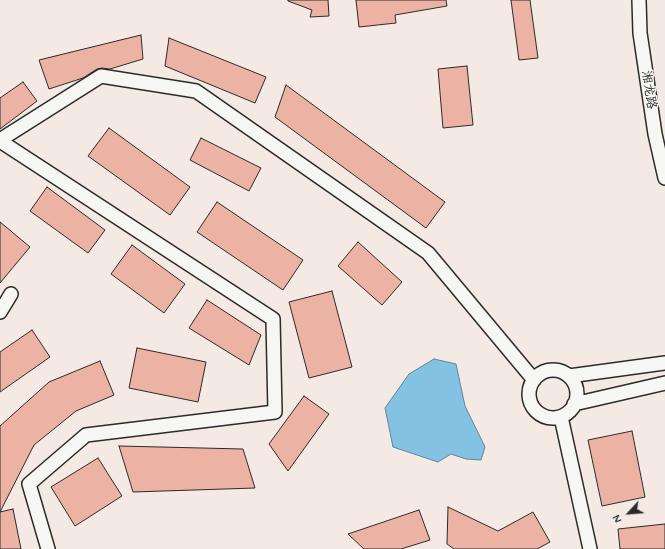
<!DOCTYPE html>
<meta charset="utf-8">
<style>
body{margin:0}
#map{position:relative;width:665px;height:549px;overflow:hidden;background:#f4e9e3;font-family:Mynerve,sans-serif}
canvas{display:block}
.north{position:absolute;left:609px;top:493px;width:40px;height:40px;-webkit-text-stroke:3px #f6f6f2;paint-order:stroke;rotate:244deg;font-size:11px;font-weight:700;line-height:16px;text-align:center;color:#2b2b2b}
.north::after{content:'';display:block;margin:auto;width:14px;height:18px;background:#2b2b2b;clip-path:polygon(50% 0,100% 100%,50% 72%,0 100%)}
</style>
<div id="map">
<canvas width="665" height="549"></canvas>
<div class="north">N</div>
</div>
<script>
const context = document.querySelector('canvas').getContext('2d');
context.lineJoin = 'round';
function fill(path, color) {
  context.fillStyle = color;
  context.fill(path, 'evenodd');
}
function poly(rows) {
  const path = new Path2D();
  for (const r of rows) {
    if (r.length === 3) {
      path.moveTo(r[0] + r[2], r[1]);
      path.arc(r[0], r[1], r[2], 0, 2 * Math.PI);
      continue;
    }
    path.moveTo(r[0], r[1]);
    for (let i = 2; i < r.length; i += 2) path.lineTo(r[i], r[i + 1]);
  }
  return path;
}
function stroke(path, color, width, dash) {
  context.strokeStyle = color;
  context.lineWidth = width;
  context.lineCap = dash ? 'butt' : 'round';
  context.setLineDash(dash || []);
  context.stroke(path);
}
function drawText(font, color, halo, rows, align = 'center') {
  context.font = font + ' Mynerve,"LXGW WenKai TC",sans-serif';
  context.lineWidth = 3;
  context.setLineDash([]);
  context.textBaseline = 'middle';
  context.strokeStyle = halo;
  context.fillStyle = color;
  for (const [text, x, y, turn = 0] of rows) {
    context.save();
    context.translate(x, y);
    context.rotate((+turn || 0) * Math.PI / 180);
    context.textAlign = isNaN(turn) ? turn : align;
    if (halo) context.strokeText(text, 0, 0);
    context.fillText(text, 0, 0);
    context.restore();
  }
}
const water = poly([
 [434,359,456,364,465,406,485,447,481,460,466,459,451,454,438,462,393,447,385,408,409,374,434,359]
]);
fill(water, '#83c2e3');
stroke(water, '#608699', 1);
const building = poly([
 [288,0,328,0,329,16,310,17,312,10,288,1,288,0],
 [356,0,446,0,447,6,395,15,396,23,359,27,356,0],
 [511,0,530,0,538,58,519,60,511,0],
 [141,35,143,59,110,69,102,68,97,69,83,78,49,89,39,60,141,35],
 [169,38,266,77,255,103,165,66,169,38],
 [467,66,473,125,443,128,438,69,467,66],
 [23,82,37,101,0,129,0,98,23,82],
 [286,85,445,202,426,228,275,117,286,85],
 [109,128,190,187,170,215,88,156,109,128],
 [201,138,261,168,249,191,190,160,201,138],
 [47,187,105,230,88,253,30,211,47,187],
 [217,202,303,260,283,290,197,232,217,202],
 [0,222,30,247,0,283,0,222],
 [358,242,402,282,382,305,338,266,358,242],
 [132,245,185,284,164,313,111,274,132,245],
 [332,291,352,367,309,378,289,302,332,291],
 [207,300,261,335,249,365,189,328,207,300],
 [32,330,50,357,0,392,0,352,32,330],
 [137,348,206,362,198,402,129,388,137,348],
 [100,361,114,395,76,411,34,445,0,512,0,426,49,382,100,361],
 [304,396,329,414,288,471,269,444,304,396],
 [632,431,645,497,602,506,588,440,632,431],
 [119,446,243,449,255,488,133,492,119,446],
 [98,458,122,496,75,526,51,487,98,458],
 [448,507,498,531,533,512,550,542,537,549,454,549,447,544,448,507],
 [13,509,21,549,0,549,0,512,13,509],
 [419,510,430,540,401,549,364,549,348,534,419,510],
 [665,524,665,549,620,549,618,529,665,524]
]);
fill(building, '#ecb3a5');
stroke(building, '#2b2b2b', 1);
const minor = poly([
 [639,0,640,33,655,134,665,178],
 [0,140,101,76,196,91,428,253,534,380],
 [0,141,273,319,275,412,86,435,29,484,48,549],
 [0,312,11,294],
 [553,394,24],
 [569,376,665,363],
 [574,404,665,383],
 [561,417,590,549]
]);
stroke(minor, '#2b2b2b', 16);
stroke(minor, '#f6f6f2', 13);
drawText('13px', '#2b2b2b', '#f6f6f2', [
 ["湘龙路",648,90,81]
]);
</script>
